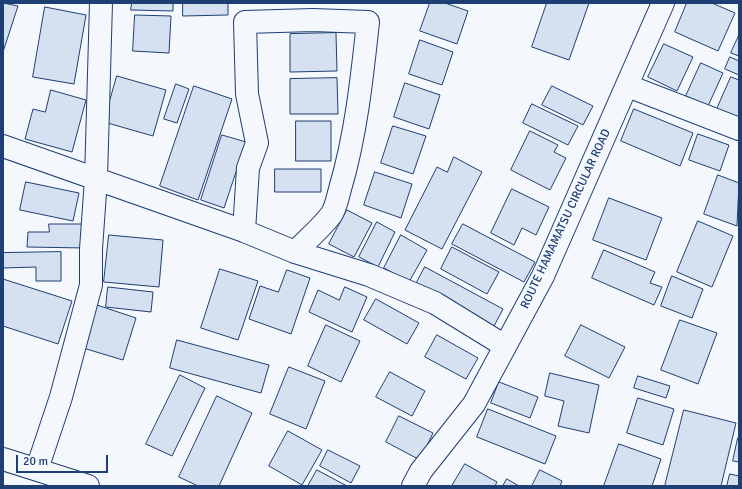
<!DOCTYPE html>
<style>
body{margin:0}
#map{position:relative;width:742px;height:489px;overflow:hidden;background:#f4f7fb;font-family:Signika,sans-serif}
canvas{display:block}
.frame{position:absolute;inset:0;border:4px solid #1d3f73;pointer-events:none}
.scale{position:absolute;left:16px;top:455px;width:92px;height:18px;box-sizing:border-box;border:2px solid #1d3f73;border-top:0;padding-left:5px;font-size:12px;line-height:14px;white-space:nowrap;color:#1d3f73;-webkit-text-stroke:3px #f4f7fb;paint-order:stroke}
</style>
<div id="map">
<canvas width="742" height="489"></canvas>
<div class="frame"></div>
<div class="scale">20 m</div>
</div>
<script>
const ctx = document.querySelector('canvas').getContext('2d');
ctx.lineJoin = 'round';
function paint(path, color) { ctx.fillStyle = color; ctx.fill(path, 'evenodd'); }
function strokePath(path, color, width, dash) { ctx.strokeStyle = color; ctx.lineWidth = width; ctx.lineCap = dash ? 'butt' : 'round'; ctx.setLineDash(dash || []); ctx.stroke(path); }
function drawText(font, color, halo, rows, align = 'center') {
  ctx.font = font + ' Signika,sans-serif'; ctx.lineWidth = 3; ctx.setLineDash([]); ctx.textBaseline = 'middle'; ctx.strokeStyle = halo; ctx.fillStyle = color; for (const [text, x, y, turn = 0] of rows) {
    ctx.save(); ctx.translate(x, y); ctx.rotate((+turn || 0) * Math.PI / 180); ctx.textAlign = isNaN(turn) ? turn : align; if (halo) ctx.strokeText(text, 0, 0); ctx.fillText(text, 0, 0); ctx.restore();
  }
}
const building = new Path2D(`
 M3 3 18 6 3 52Z
 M132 3H173V11L131 10Z
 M183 3H228V15L183 16Z
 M430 3H445L468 11 457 44 420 31Z
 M547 3H589L569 60 532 47Z
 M687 3H712L735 13 718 51 675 32Z
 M45 7 86 15 74 84 33 77Z
 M135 15 171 16 169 53 133 51Z
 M336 33 337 71 290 72V34Z
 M739 35V56L731 53Z
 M420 40 453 52 442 85 409 74Z
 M664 44 693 57 677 91 648 77Z
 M730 57 739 61V75L725 69Z
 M701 63 723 73 708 106 686 96Z
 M117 76 166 90 153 136 104 122Z
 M731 77 739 80V119L717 109Z
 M337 78 338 114H290V79Z
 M405 83 440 95 429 129 394 117Z
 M176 84 189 89 177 123 164 119Z
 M194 86 232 99 198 200 160 186Z
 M552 86 593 106 583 125 542 105Z
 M51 90 86 100 72 152 25 139 33 109 45 112Z
 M532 104 578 126 568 145 523 123Z
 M634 109 693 133 680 166 621 141Z
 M296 121H331V161H296Z
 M393 126 426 136 413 174 381 163Z
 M530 131 558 145 554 152 566 158 550 190 511 170Z
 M698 134 729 145 720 171 689 160Z
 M222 135 246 142 224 208 201 200Z
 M454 157 482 172 442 249 405 230 437 167 447 172Z
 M275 169H321V192H275Z
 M375 172 412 184 401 218 364 205Z
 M718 175 739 183 737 226 704 214Z
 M26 182 79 193 73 221 20 210Z
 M512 189 549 207 536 235 522 228 514 245 491 233Z
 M609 198 662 218 646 260 593 240Z
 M347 210 372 223 354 257 329 244Z
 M698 221 733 236 712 287 677 272Z
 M377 222 395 232 378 267 359 257Z
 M49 224H86V248L27 247 28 232H49Z
 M463 224 535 262 524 282 452 244Z
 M109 235 163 240 159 287 104 282Z
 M401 235 427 250 409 282 384 268Z
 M452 247 499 272 487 294 441 269Z
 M604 250 655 272 650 283 662 287 654 305 592 278Z
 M61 252V281H36V267L3 268V253Z
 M425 267 503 309 493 328 415 286Z
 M220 269 258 281 238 340 201 328Z
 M287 270 310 278 291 334 249 319 260 286 278 292Z
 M672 276 703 289 692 318 661 306Z
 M3 279 72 301 58 344 3 326Z
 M108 287 153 292 151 312 106 307Z
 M345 287 367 297 352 332 309 312 318 290 339 300Z
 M376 299 419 323 407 344 364 320Z
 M97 305 136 318 123 360 83 348Z
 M680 320 717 333 698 384 661 370Z
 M326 325 360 341 341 382 308 366Z
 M581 325 625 347 609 378 565 356Z
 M437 335 478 358 466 379 425 357Z
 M177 340 269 365 261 393 170 368Z
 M289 367 325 381 306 429 270 414Z
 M390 372 425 391 412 416 376 397Z
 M550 373 599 385 589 433 558 426 564 401 545 396Z
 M180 375 205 388 172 456 146 444Z
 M638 376 670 386 666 398 634 388Z
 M499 382 538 397 530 418 491 403Z
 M217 396 252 413 219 486H198L179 477Z
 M638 398 674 409 663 445 627 433Z
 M488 409 556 436 545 464 477 437Z
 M684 410 736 423 721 486H665Z
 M399 416 433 433 420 460 386 442Z
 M288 431 322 450 302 485 269 466Z
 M738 438H739V462L733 461Z
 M619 444 661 459 652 486H604Z
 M328 450 360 466 351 483 320 466Z
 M465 464 497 482 495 486H452Z
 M317 470 347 486H308Z
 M540 470 562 481 560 486H532Z
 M730 474 739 476V486H727Z
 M507 479 519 486H503Z`);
paint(building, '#d5e0f0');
strokePath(building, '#1d3f73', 1);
const minor = new Path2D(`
 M628 86 739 129
 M3 146 244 231 295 252 369 275 435 303 505 346
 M244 231 248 168 257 143 247 94 245 22 313 20 368 22C362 78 356 135 340 189 338 196 336 208 331 215 321 228 307 240 295 252
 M3 459 88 486
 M37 469 61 397 91 285V249L96 179 101 3`);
const major = new Path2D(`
 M413 486 421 471 474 404 543 276 663 3`);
strokePath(minor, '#1d3f73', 24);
strokePath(major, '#1d3f73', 24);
strokePath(minor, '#f4f7fb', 22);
strokePath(major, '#f4f7fb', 22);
drawText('12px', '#1d3f73', '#f4f7fb', [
 ["ROUTE HAMAMATSU CIRCULAR ROAD",566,219,-65]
]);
</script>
